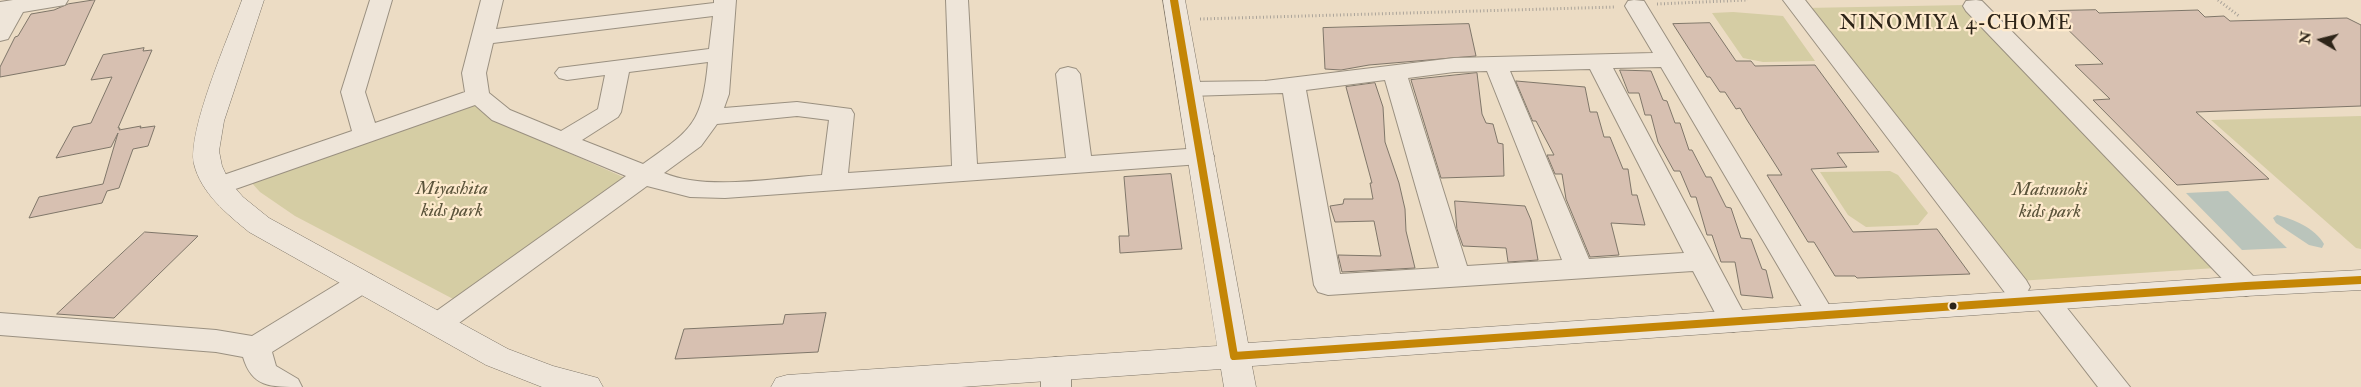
<!DOCTYPE html>
<style>
body{margin:0}
#map{position:relative;width:2361px;height:387px;overflow:hidden;background:#ecdcc4;font-family:"IM FELL Double Pica",serif}
canvas{display:block}
.north{position:absolute;left:2296px;top:15px;width:50px;height:50px;-webkit-text-stroke:4px #feeacd;paint-order:stroke;rotate:278deg;font-size:14px;font-weight:700;line-height:20px;text-align:center;color:#2d2418}
.north::after{content:'';display:block;margin:auto;width:18px;height:22px;background:#2d2418;clip-path:polygon(50% 0,100% 100%,50% 72%,0 100%)}
</style>
<div id="map">
<canvas width="2361" height="387"></canvas>
<div class="north">N</div>
</div>
<script>
const ctx = document.querySelector('canvas').getContext('2d');
ctx.lineJoin = 'round';
function paint(path, color) { ctx.fillStyle = color; ctx.fill(path, 'evenodd'); }
function strokePath(path, color, width, dash) { ctx.strokeStyle = color; ctx.lineWidth = width; ctx.lineCap = dash ? 'butt' : 'round'; ctx.setLineDash(dash || []); ctx.stroke(path); }
function drawText(font, color, halo, rows, align = 'center') {
  ctx.font = font + ' "IM FELL Double Pica",serif'; ctx.lineWidth = 4.5; ctx.setLineDash([]); ctx.textBaseline = 'middle'; ctx.strokeStyle = halo; ctx.fillStyle = color; for (const [text, x, y, turn = 0] of rows) {
    ctx.save(); ctx.translate(x, y); ctx.rotate((+turn || 0) * Math.PI / 180); ctx.textAlign = isNaN(turn) ? turn : align; if (halo) ctx.strokeText(text, 0, 0); ctx.fillText(text, 0, 0); ctx.restore();
  }
}
paint(new Path2D(`
 M1965 5 2216 268 2018 281 1805 8Z
 M1733 12 1783 16 1815 61 1763 62 1743 58 1712 13Z
 M467 104 478 106 501 123 623 177 624 183 457 301 295 216 260 192 250 181Z
 M2361 116V249L2356 248 2211 120Z
 M1890 171 1898 175 1928 213 1918 225 1866 227 1848 215 1820 172Z`), '#d5cda4');
paint(new Path2D(`
 M2228 191 2287 248 2242 250 2186 193Z
 M2277 215C2293 219 2315 228 2324 244L2322 248 2309 245 2276 223 2273 218Z`), '#bac4bb');
const building = new Path2D(`
 M95 0 65 65 0 77V67L15 37 18 36 31 14 54 10 68 4Z
 M2096 10 2099 13 2198 10 2205 17 2224 16 2230 21 2347 18 2361 25V106L2196 112 2269 179 2177 185 2093 100 2110 99 2075 65 2103 64 2049 11Z
 M1710 23 1736 61H1751L1755 66 1815 65 1879 152 1837 153 1847 167 1811 169 1853 232 1937 229 1970 274 1857 278 1855 276H1835L1814 242H1808L1767 175H1782L1747 120 1740 108 1736 109 1725 92H1720L1710 77H1707L1673 24Z
 M1469 24 1476 56 1369 65 1341 70 1325 69 1323 28Z
 M144 48 143 51 152 50 118 128H120L119 130 141 126 140 128 155 126 148 146 133 149 119 188 107 191 102 203 29 218 39 197 103 184 118 133 111 147 56 158 73 127 91 123 112 77 91 80 103 55Z
 M1620 70 1651 71 1663 100 1667 101 1675 123H1680L1689 150H1692L1706 177H1711L1726 207 1731 208 1741 238 1751 239 1762 269 1766 270 1773 298 1741 295 1735 262H1721L1712 235H1707L1696 197H1691L1680 171H1674L1658 142 1651 115H1645L1639 93H1629Z
 M1477 73 1482 114 1486 123 1493 124 1498 143 1503 144 1504 176 1441 178 1411 80Z
 M1516 81 1585 87 1590 112H1597L1604 137H1610L1623 169H1628L1632 195H1637L1645 225 1611 223 1619 255 1590 257 1566 199 1562 174H1555L1547 155H1554L1536 121H1533Z
 M1375 83 1383 107 1385 142 1399 183 1405 209 1406 231 1415 268 1342 272 1338 255 1381 256 1374 221 1335 222 1330 206 1343 204 1344 199H1373L1370 183H1372L1346 87Z
 M1171 174 1182 249 1120 253 1119 236H1129L1124 177Z
 M1455 201 1525 206 1531 220 1538 260 1508 262 1506 248 1463 246 1457 229Z
 M145 232 198 236 114 318 57 314Z
 M826 313 818 352 675 359 684 329 783 324 785 315Z`);
paint(building, '#d7c0b1');
strokePath(building, '#7f7669', 1);
const street = new Path2D(`
 M13 0H68L65 5 23 12 8 39 0 41V2Z
 M370 0H392L365 92 375 123 465 92 462 73 481 0H503L496 29 714 3V0H736L729 94 724 108 797 102 851 109 854 114 848 173 952 166 946 0H968L977 164 1066 158 1056 74 1060 69 1068 67 1076 69 1080 74 1091 156 1201 148 1210 150 1214 156 1210 162 1201 164 725 198 690 197 647 186 448 331 438 335 428 331 423 324 428 317 626 176 492 120 475 105 227 192 218 194 209 192 205 186 209 180 352 131 341 92ZM713 16 709 49 559 68 555 73 559 78 567 80 605 75 598 109 561 131 510 110 489 93 486 73 493 43ZM708 62C702 125 691 130 643 164L582 140 618 117 621 112 629 72ZM797 116 829 120 822 175C776 178 706 191 664 173L701 146 717 124Z
 M1634 0 1644 1 1647 6 1831 308 1836 315 1831 322 1821 325 1811 322 1661 67 1613 68 1748 321 1743 328 1733 332 1723 328 1693 271 1328 295 1318 292 1314 285 1283 93 1190 96 1182 94 1178 89 1182 84 1190 82 1265 81 1454 58 1653 53 1625 6 1628 1ZM1590 69 1684 253 1589 259 1510 71ZM1487 71 1562 260 1467 266 1408 78 1454 72ZM1385 80 1439 268 1340 274 1306 90Z
 M1783 0H1805L2026 280 2030 287 2026 294 2016 297 2006 294Z
 M1976 0 1982 1 2256 279 2260 286 2256 293 2246 296 2236 293 1966 11 1963 6 1966 1Z
 M362 272 372 275 376 282 372 289 272 352 276 366 298 379 302 387C269 387 252 387 243 357L216 352 0 335V313L216 330 252 336 352 275Z
 M2045 290 2055 293 2130 387H2098L2031 300 2035 293Z
 M1056 357 1067 360 1071 368V387H1041V368L1045 360Z`);
const secondary = new Path2D(`
 M242 0H264L224 121 219 151 222 166 229 181 243 197 269 218 508 349 553 366 598 378 603 387H542L486 365 249 232C227 214 201 193 194 164 187 131 229 36 242 0Z
 M1163 0H1185L1248 343 2246 276 2361 270V290L2246 296 1252 366 1256 387H1224L1221 369 961 387H771L776 378 787 375 1217 346Z`);
strokePath(street, '#9a9080', 2);
strokePath(secondary, '#7f7669', 1);
strokePath(new Path2D(`
 M2218 0 2239 16
 M1657 4 1748 0
 M1200 19 1616 7`), '#aaa399', 3, [1, 2.5]);
paint(street, '#eee5d9');
paint(secondary, '#eee5d9');
strokePath(new Path2D(`
 M1174 0 1234 356
 M1234 356 2246 286 2361 280`), '#c48606', 8);
for (const [x, y, r, color] of [
 [1953,306,4.5,"#2d2418"]
]) { const dot = new Path2D(); dot.arc(x, y, r, 0, 2 * Math.PI); ctx.fillStyle = color; ctx.fill(dot); strokePath(dot, '#feeacd', 2); }
drawText('italic 19px', '#5a533a', '#feeacd', [
 ["Miyashita",452,190],
 ["kids park",452,212],
 ["Matsunoki",2050,191],
 ["kids park",2050,213]
]);
ctx.letterSpacing = '1px';
drawText('20px', '#2d2418', '#feeacd', [
 ["NINOMIYA 4-CHOME",1956,25]
]);
ctx.letterSpacing = '0px';
</script>
